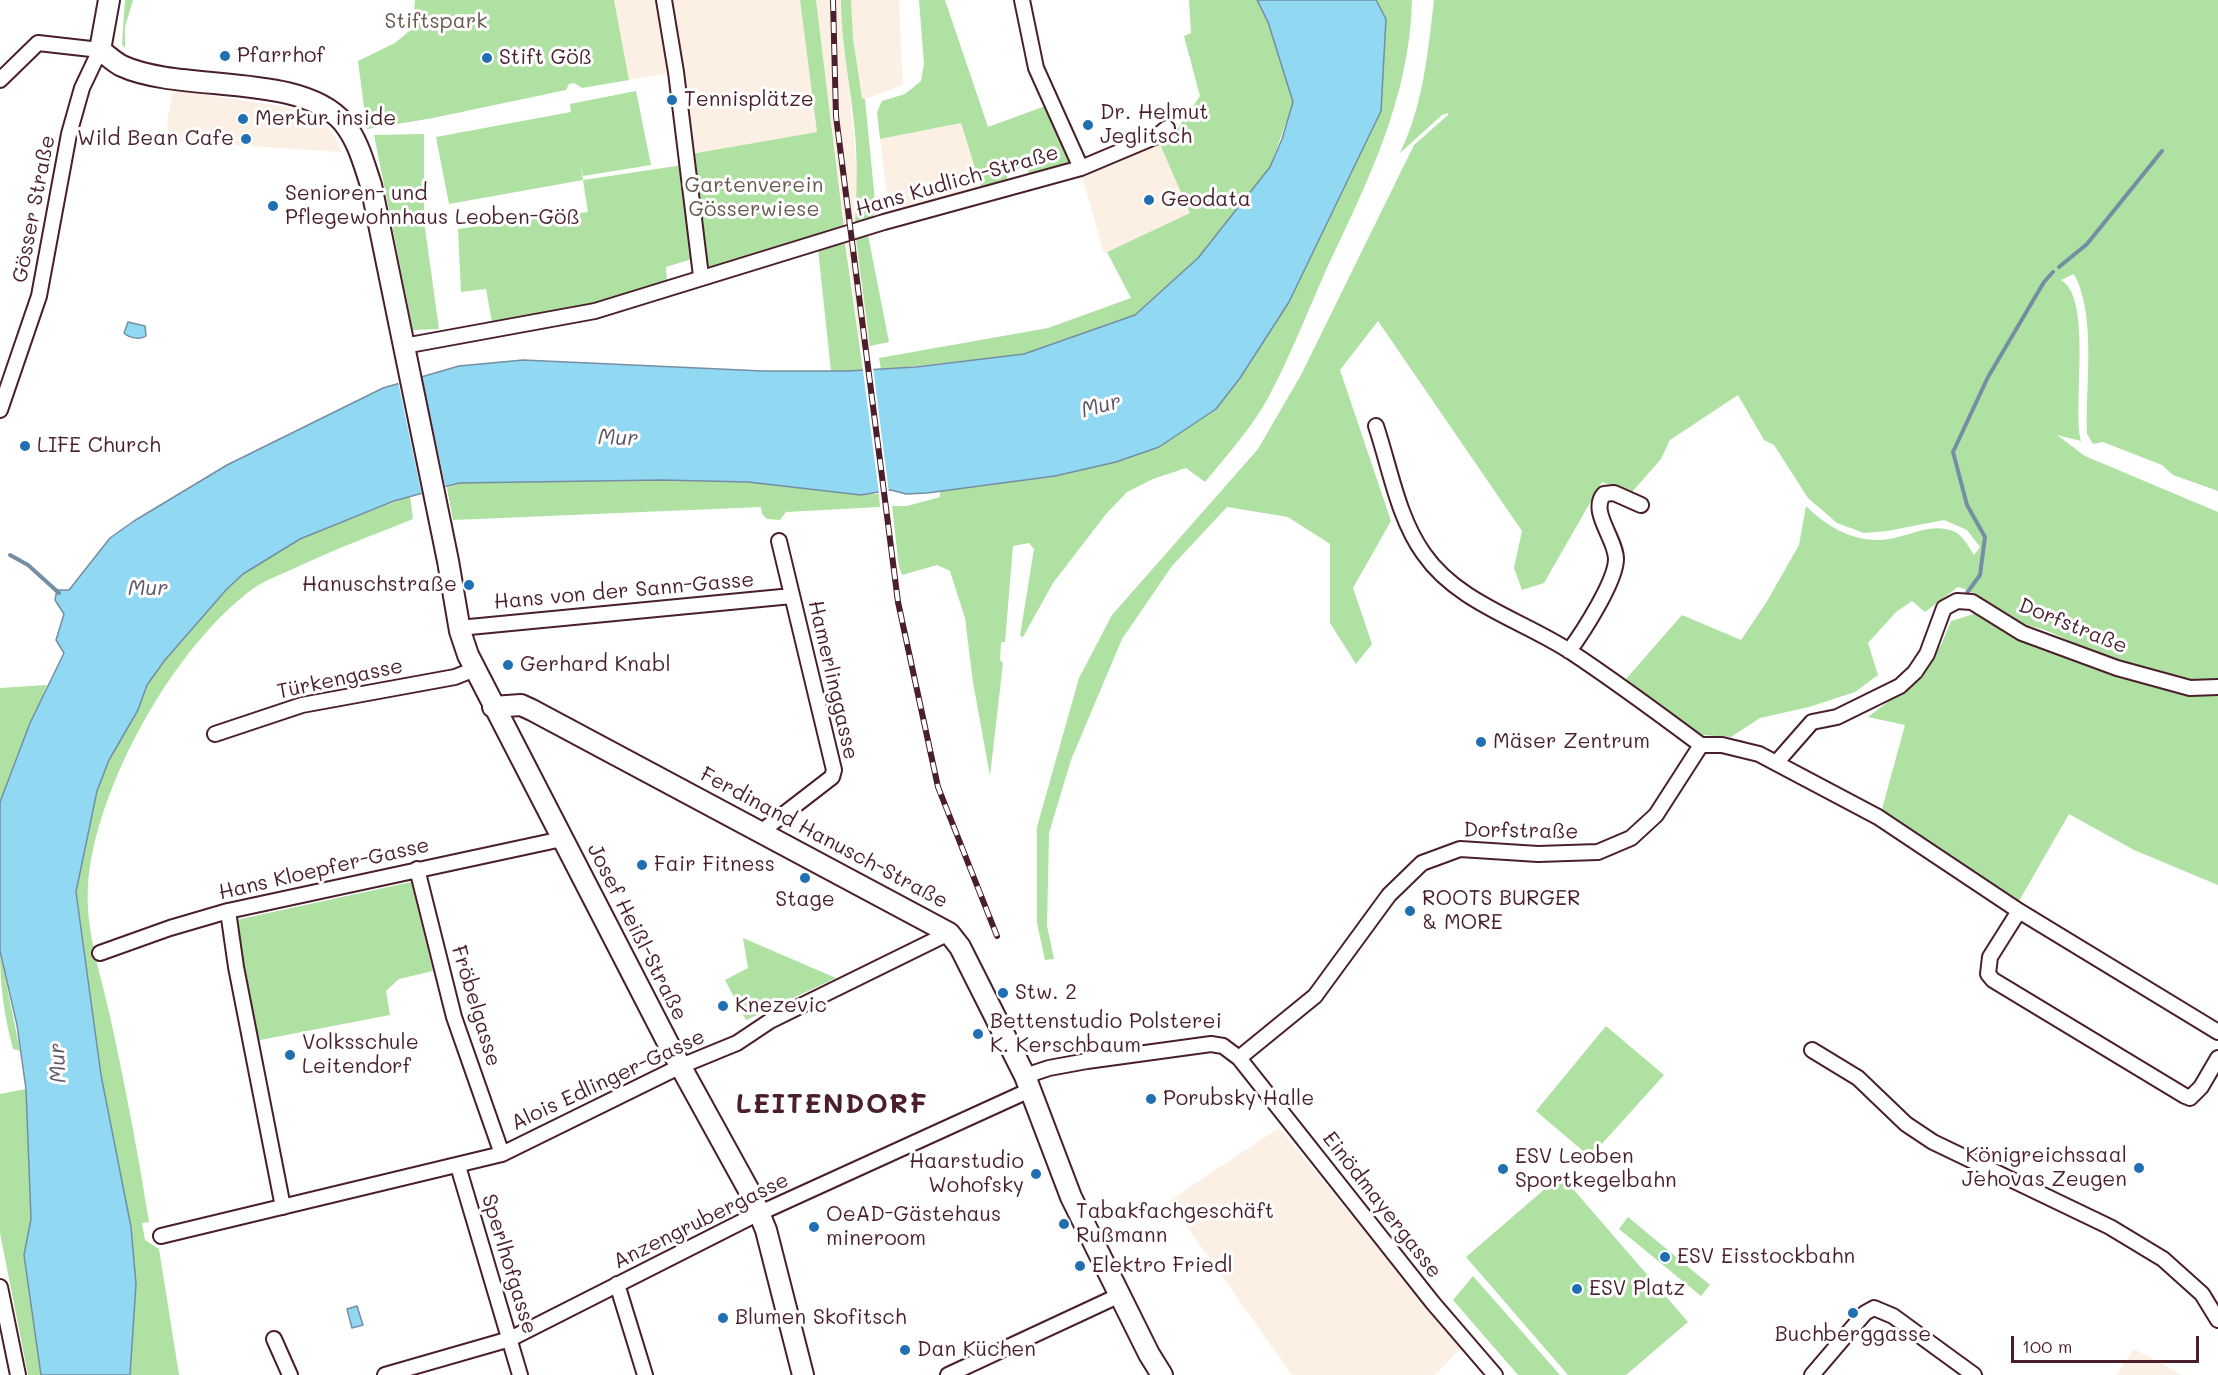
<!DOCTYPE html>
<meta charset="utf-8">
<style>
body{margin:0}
#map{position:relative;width:2218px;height:1375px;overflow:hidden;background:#fff;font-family:Mali,sans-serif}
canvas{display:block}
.scale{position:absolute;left:2011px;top:1336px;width:188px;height:27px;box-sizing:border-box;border:3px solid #4a1f2b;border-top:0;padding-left:8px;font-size:18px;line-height:21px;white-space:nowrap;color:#4a1f2b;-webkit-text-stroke:4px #fff;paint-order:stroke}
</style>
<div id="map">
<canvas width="2218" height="1375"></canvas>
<div class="scale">100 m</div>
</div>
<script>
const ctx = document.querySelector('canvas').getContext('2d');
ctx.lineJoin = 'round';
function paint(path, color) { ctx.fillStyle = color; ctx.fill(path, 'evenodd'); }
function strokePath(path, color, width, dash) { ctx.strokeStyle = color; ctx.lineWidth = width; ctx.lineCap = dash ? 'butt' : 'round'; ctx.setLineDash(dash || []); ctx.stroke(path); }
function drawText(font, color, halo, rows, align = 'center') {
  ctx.font = font + ' Mali,sans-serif'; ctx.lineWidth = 6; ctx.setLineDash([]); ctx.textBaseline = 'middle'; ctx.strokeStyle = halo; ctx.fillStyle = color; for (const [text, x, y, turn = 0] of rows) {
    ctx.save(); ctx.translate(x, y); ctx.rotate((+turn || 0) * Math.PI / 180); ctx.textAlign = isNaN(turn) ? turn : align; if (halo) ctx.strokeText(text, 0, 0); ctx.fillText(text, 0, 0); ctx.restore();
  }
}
paint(new Path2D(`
 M614 0H800L817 132 691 154 680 71 629 80Z
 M816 0H841L858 182 854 226 870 346 860 347Z
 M851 0H899L903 85 865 99 862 98 853 38Z
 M173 90 299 109 327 125 338 142 341 152 170 141 167 123Z
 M961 123 982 190 893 213 888 205 880 139Z
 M1159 142 1190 213 1104 253 1081 173Z
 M1279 1128 1461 1348 1435 1375H1292L1178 1214 1169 1201Z
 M2134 1349 2182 1375H2116Z`), '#fbf0e3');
paint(new Path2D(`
 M125 0H133L125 27V48L122 44Z
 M415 0H614L629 80 582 88 574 83 569 84 566 90 433 118 367 129 358 61 395 43 413 28Z
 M800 0H816L844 228 711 268 706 266 691 154 817 132Z
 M841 0H851L853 38 862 98 865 99 876 212 868 222 855 225C857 191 858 157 854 124 850 82 841 42 841 0Z
 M919 0H945L988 127 1048 105 1071 159 1069 163 1030 177 1026 166 1006 173 1009 184 982 190 961 123 880 139 877 112 882 101 905 94 921 81 924 64Z
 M1189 0H1257L1268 22 1293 103 1270 167 1198 258 1135 315 1024 354 881 370 879 358 1048 328 1131 298 1107 252 1190 213 1159 142 1173 135 1200 96 1184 36 1191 33Z
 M1376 0H1412C1410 98 1367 183 1326 270 1307 313 1290 357 1268 398 1251 429 1227 455 1205 482L1186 468 1153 479 1127 492 1106 514 1053 583 1023 637 1020 636 1034 549 1029 543 1013 546 1005 642H1001L1000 660 1003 663 990 776 973 682 965 618 950 571 937 565 902 575 899 567 892 506H907L940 497V491L993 485 1216 409 1240 378 1289 302 1386 19Z
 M1434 0H2218V491L2173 475 2162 465 2103 442 2093 444 2087 434C2085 388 2097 316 2074 274L2061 280C2093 298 2072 407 2081 441L2057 435 2085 456 2218 512V683C2159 686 2104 656 2052 633 2039 627 2024 626 2012 620 1992 609 1981 593 1958 587L1925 612 1912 601 1896 612 1868 643 1878 675 1855 692 1809 707 1760 718 1731 737 1702 735 1680 724 1626 679 1682 615 1741 640 1766 603 1799 545 1806 506C1829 529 1860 546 1894 538 1913 534 1933 523 1953 531 1963 535 1968 546 1974 555L1980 547 1967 530 1944 520 1887 531 1864 533 1837 523 1808 498 1774 445 1764 440 1738 395 1670 440 1661 459 1632 492 1602 482 1544 583 1522 590 1514 568 1522 531 1378 321 1340 370 1391 521 1353 588 1372 644 1356 664 1330 623V544L1288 517 1227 507 1172 566 1122 639 1071 760 1049 833 1047 926 1054 959 1045 960 1037 923V827L1079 678 1112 615 1258 449 1301 375 1414 145 1448 115V113L1442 115 1400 153C1423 106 1428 52 1434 0Z
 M636 91 651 165 583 176 580 162 583 180 683 165 695 258 666 267 667 281 605 302V305L492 322 486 289 461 292 458 229 588 212 583 180 449 204 436 137 571 112 570 104Z
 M424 134V221L439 329 413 330 374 135Z
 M868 235 889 342 870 346 856 239Z
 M845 243 863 371H831L818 249Z
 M574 480C631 480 688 479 745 482 789 484 836 496 879 494L880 507 786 512 780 520 767 519 762 514 761 507 453 520 447 488 459 483Z
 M410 496 413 519C373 535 333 550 295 568 282 574 266 580 254 588 175 645 94 788 88 887 85 929 101 975 110 1016 125 1084 138 1153 149 1222L142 1223 145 1240 159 1249 179 1375H130L136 1284 131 1227 101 1075 76 892 97 791 109 760 138 710 147 685 165 660 226 590 243 574 300 539Z
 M1977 607 2026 637 2218 691V885L2134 850 2069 814 2019 901 1944 856 1882 809 1905 725 1868 717 1918 679 1941 645 1951 621 1974 614Z
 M47 685 0 802V688Z
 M411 882 433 971 399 979 386 991 390 1015 255 1041 236 920Z
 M743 938 836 978 746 1020 725 980 748 968Z
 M0 951 20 1051 13 1049C4 1015 0 985 0 951Z
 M1606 1026 1664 1075 1590 1157 1536 1111Z
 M26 1089 31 1219 24 1255 41 1375H28L0 1233V1094Z
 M1561 1175 1688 1322 1626 1375H1568L1466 1257Z
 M1628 1217 1710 1285 1701 1296 1619 1229Z
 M1473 1276 1560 1375H1518L1453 1300Z`), '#aee1a2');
const water = new Path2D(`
 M1257 0H1376L1386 19 1381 111 1289 302 1240 378 1216 409 1159 447 1116 462 1055 476 927 493 906 494 891 490 861 495 748 482 662 480 459 483 394 501 300 539 243 574 226 590 165 660 147 685 138 710 109 760 97 791 76 892 101 1075 131 1227 136 1284 130 1375H41L24 1255 31 1219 26 1089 17 1025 0 951V802L30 723 64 653 56 640 64 614 55 600 57 590H69L110 538 134 521 227 465 383 388 459 366 523 360 763 371H848L916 367 1024 354 1135 315 1198 258 1270 167 1282 139 1293 102 1268 22Z
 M128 322 145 326 146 336C140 340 129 338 124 333Z
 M357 1306 363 1325 352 1328 347 1309Z`);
paint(water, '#91d8f3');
strokePath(water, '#758ea3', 1.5);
paint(new Path2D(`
 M873 367 889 493 879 494 863 371V368Z
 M421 374 446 489 422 496 398 381Z`), '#fff');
strokePath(new Path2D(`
 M2059 267 2087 244 2162 151
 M10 555 28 565 59 593
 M1964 597 1980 575 1985 537 1967 505 1953 452 1988 377 2044 282 2053 272
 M1706 738 1716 739
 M1727 740 1744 743`), '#758ea3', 4);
const street = new Path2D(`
 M664 0 676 72 701 276
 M1022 0 1036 68 1081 168
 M0 80 38 43 100 50 82 88 69 134 39 296 0 410
 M404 346 595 311 884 222 1081 168 1157 136 1167 128
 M1376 426C1390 468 1398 518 1424 554 1458 603 1522 620 1571 652 1615 681 1658 713 1701 745
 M459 628 792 596
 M1569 651C1583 632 1616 581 1616 559 1616 539 1589 511 1604 494L1614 493 1641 505
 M215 734 302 705 455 677 475 669
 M1776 763 1812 722 1837 717 1900 686 1915 672 1927 654 1944 608 1957 601 1972 602 2022 633 2117 668 2190 688 2218 687
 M762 831 832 777 834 770 779 541
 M417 869 454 1017 502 1154
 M228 911 236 967 283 1207
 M2019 911 1990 957 1988 974 1993 980 2185 1096 2190 1098 2201 1087 2218 1058
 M100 953 170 928 228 911 562 839
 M1812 1050 1858 1078 1906 1124 1933 1142 2110 1227 2163 1259 2202 1294 2218 1320
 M1239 1058 1433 1303 1495 1375
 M1025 1076 1049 1068 1087 1061 1211 1044 1223 1046 1239 1058 1315 996 1389 895 1422 863 1460 849 1538 854 1598 852 1631 838 1656 815 1701 745H1722L1759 754 1878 817 2019 911 2218 1032
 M458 1166 520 1375
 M161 1236 502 1154 681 1066 737 1043 770 1021 949 933
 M617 1284 645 1375
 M0 1287 18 1375
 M274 1339 290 1375
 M385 1375 510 1339 749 1218 1030 1090
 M948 1375 1120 1295
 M1812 1375 1865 1313 1874 1308 1893 1316 1974 1375`);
const secondary = new Path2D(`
 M109 0 100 50C107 55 114 62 122 66 181 93 299 72 343 122 358 140 364 164 371 185L448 561 460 631 468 655 671 1049 752 1196 766 1230 803 1375
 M493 707 521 705 532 710 949 933 960 947 1025 1076 1071 1197 1149 1354 1162 1375`);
strokePath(street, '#4a1f2b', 18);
strokePath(secondary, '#4a1f2b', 24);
strokePath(street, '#fff', 14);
strokePath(secondary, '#fff', 20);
const rail = new Path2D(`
 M833 0 836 116 898 602 938 787 997 936`);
strokePath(rail, '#4a1f2b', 6);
strokePath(rail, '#fff', 4, [11]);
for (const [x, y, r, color] of [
 [225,56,6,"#1f6fb2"],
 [487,58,6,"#1f6fb2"],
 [672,100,6,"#1f6fb2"],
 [243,119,6,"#1f6fb2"],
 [1088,125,6,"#1f6fb2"],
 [246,139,6,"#1f6fb2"],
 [1149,200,6,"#1f6fb2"],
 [273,206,6,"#1f6fb2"],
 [25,446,6,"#1f6fb2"],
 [469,585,6,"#1f6fb2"],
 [508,665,6,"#1f6fb2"],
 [1481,742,6,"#1f6fb2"],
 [642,865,6,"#1f6fb2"],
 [805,878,6,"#1f6fb2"],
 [1410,911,6,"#1f6fb2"],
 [1003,993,6,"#1f6fb2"],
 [723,1006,6,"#1f6fb2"],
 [978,1034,6,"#1f6fb2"],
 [290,1055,6,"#1f6fb2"],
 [1151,1099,6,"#1f6fb2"],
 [2139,1168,6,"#1f6fb2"],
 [1503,1169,6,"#1f6fb2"],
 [1036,1174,6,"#1f6fb2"],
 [1064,1224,6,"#1f6fb2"],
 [814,1227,6,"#1f6fb2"],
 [1665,1257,6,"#1f6fb2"],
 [1080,1266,6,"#1f6fb2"],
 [1577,1289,6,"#1f6fb2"],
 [1853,1313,6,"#1f6fb2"],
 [723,1318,6,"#1f6fb2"],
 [905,1350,6,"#1f6fb2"]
]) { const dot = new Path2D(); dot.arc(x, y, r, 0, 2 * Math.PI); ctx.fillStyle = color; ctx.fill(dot); strokePath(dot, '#fff', 2); }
drawText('21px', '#68594f', '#fff', [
 ["Stiftspark",436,22],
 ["Gartenverein",754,186],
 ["Gösserwiese",754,210]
]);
drawText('21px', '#4a1f2b', '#fff', [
 ["Pfarrhof",237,56],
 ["Stift Göß",499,58],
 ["Tennisplätze",684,100],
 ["Dr. Helmut",1100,113],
 ["Jeglitsch",1100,137],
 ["Merkur inside",255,119],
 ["Wild Bean Cafe",234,139,"right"],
 ["Senioren- und",285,194],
 ["Pflegewohnhaus Leoben-Göß",285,218],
 ["Geodata",1161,200],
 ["LIFE Church",37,446],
 ["Hanuschstraße",457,585,"right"],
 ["Gerhard Knabl",520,665],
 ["Mäser Zentrum",1493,742],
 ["Fair Fitness",654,865],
 ["ROOTS BURGER",1422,899],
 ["& MORE",1422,923],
 ["Stage",805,900,"center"],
 ["Stw. 2",1015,993],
 ["Knezevic",735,1006],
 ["Bettenstudio Polsterei",990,1022],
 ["K. Kerschbaum",990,1046],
 ["Volksschule",302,1043],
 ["Leitendorf",302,1067],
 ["Porubsky Halle",1163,1099],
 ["Königreichssaal",2127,1156,"right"],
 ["Jehovas Zeugen",2127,1180,"right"],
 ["ESV Leoben",1515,1157],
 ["Sportkegelbahn",1515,1181],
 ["Haarstudio",1024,1162,"right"],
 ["Wohofsky",1024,1186,"right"],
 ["Tabakfachgeschäft",1076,1212],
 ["Rußmann",1076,1236],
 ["OeAD-Gästehaus",826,1215],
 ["mineroom",826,1239],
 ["ESV Eisstockbahn",1677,1257],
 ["Elektro Friedl",1092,1266],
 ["ESV Platz",1589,1289],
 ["Blumen Skofitsch",735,1318],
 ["Buchberggasse",1853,1335,"center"],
 ["Dan Küchen",917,1350]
], 'left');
drawText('21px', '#4a1f2b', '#fff', [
 ["Hans Kudlich-Straße",957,181,-16],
 ["Gösser Straße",34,209,-79],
 ["Hans von der Sann-Gasse",624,591,-5],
 ["Dorfstraße",2073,626,22],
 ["Türkengasse",340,679,-12],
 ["Hamerlinggasse",833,680,77],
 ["Dorfstraße",1521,831,1],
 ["Ferdinand Hanusch-Straße",824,838,28],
 ["Hans Kloepfer-Gasse",324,869,-13],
 ["Josef Heißl-Straße",637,932,63],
 ["Fröbelgasse",476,1006,73],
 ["Alois Edlinger-Gasse",608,1080,-25],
 ["Einödmayergasse",1382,1205,52],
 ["Anzengrubergasse",701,1221,-26],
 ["Sperlhofgasse",509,1264,73]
]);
drawText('italic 22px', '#5f5667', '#fff', [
 ["Mur",1101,406,-15],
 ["Mur",618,438,2],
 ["Mur",148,588],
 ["Mur",58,1063,-93]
]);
ctx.letterSpacing = '1.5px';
drawText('bold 27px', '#4a1f2b', '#fff', [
 ["LEITENDORF",832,1105]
]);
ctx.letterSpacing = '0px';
</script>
